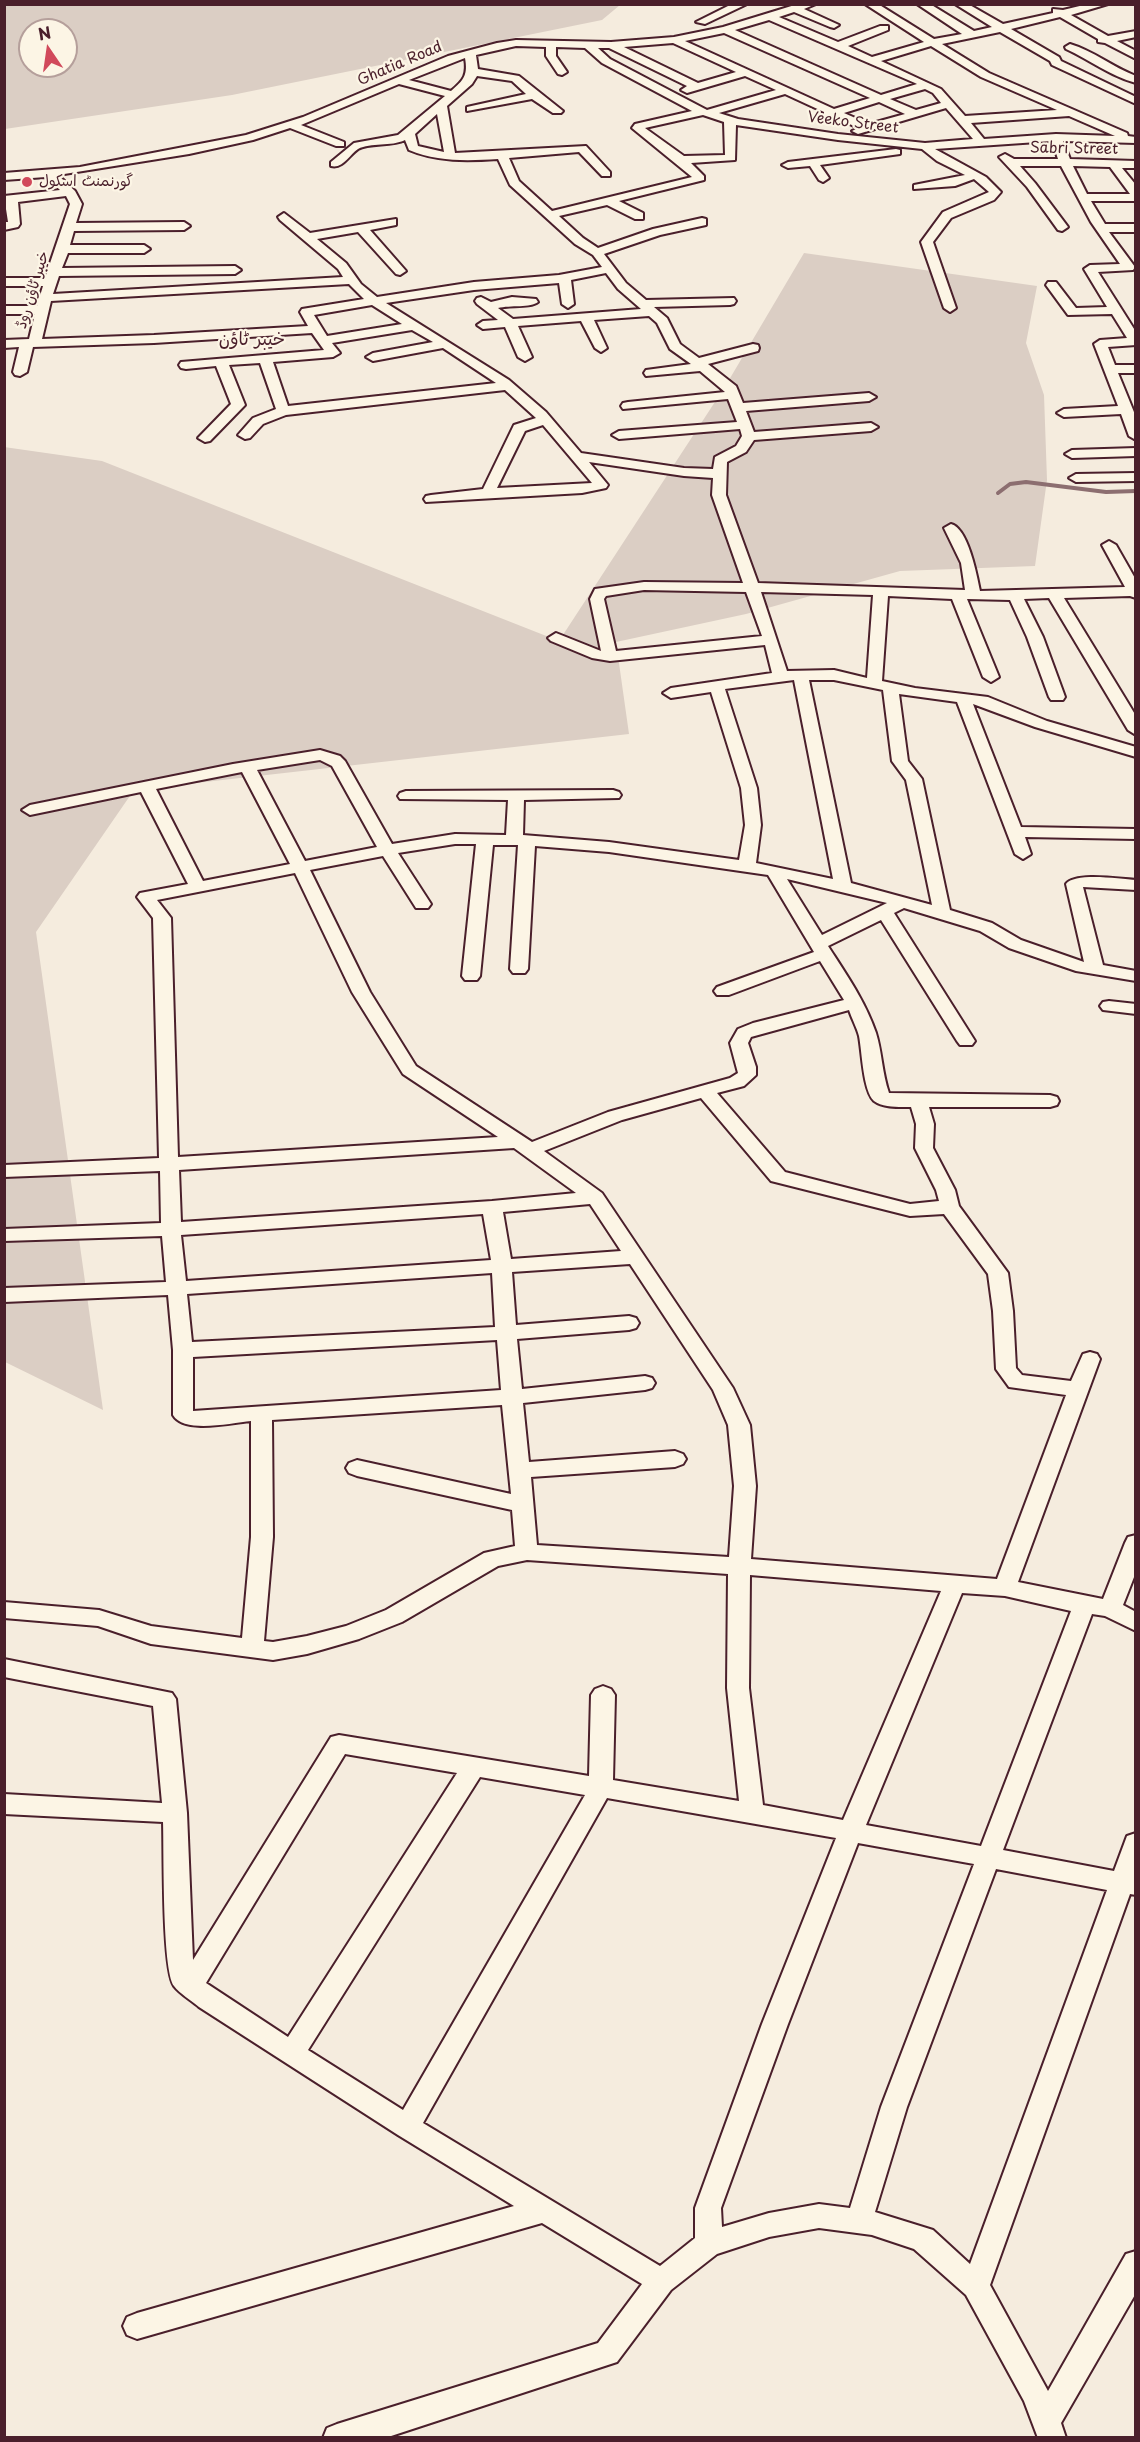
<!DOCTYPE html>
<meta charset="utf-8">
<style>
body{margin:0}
#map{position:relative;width:1140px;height:2442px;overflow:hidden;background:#f5ecde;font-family:"Playpen Sans",sans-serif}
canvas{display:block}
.frame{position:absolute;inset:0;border:6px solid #4a1f2b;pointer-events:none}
.north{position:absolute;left:18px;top:18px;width:60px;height:60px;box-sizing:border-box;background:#fcf5e5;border:2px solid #b59f9b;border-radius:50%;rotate:347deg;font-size:16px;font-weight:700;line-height:24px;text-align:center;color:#4a1f2b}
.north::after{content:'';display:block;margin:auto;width:21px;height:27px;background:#d1495b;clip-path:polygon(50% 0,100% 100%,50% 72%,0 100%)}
</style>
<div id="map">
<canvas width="1140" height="2442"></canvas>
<div class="frame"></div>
<div class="north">N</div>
</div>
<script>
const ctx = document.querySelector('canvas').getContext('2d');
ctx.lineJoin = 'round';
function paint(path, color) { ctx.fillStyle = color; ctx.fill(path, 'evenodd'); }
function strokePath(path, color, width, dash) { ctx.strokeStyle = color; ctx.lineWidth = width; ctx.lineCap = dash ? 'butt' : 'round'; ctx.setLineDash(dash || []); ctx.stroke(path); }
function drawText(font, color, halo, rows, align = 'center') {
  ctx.font = font + ' "Playpen Sans","Playpen Sans Arabic",sans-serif'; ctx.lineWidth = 4.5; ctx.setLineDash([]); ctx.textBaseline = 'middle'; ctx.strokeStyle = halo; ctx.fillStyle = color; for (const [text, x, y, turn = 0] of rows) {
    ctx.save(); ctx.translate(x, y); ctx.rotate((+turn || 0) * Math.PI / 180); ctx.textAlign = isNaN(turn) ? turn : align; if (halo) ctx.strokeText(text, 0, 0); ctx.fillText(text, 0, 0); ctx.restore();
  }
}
paint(new Path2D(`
 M4 5 5 4 620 5 602 20 232 95 5 129ZM30 30H66V66H30Z
 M804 253 1037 286 1026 343 1044 395 1047 480 1035 566 900 571 746 614 616 642 629 734 134 790 36 932 103 1410 5 1362 4 447 102 461 559 641 726 385Z`), '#dbcec4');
strokePath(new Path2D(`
 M998 493 1010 484 1026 482 1106 492 1136 491`), '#8c6e70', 4);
const minor = new Path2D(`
 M732 4H747L705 24 696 22Z
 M798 4H816L804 9 839 25 834 28 830 27 794 12 779 17 838 42 880 26H888V30L848 46 872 57 924 42 865 4H878L934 39 962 34 917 4H930L974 31 992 27 955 4H968L1003 24 1053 13V9L1063 10 1088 4H1108L1071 15 1108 36 1136 31V37L1117 41 1136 51V59L1105 43 1098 42V39L1060 17 1011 29 1059 57 1061 61 1136 97V104L1052 65 1050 61 1000 32 942 44 989 73 1127 133 1128 136 1136 137V143L1063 141 1070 159 1136 161V168H1122L1136 185V201H1091L1105 224H1136V232H1109L1135 267 1133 270 1098 272 1136 332V345L1108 347 1115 365H1136V373H1118L1136 417V440L1129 436 1121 414 1064 417 1057 413 1064 409 1118 406 1094 344 1100 340 1127 338 1112 314 1068 315 1046 285 1048 282H1056L1076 308 1107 307 1084 269 1090 265 1120 264 1091 222 1061 166H1020L1035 183 1068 227 1062 231 1058 230 1027 187 999 157 1005 154 1014 159H1058L1052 141 935 149 986 177 1001 192 994 200 951 218 933 242 956 308 950 312 944 308 921 242 943 212 989 192 974 179 955 186 914 189V185L965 175 937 161 922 149 838 140 736 125 735 160 691 163 704 176V180L619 201 643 213V219H635L607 205 559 216 583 238 598 248 653 229 702 218 706 219V225L660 235 604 254 626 283 646 300 734 298 736 301 734 304 730 305 654 307 667 318 680 344 699 358 753 344 758 345 759 348 758 351 708 364 736 386 743 403 869 393 876 397 869 401 746 411 754 432 871 423 878 427 871 431 754 440 746 452 727 462 726 495 758 583 965 590 961 563 944 528 951 524C968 528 977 576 980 591L1125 587 1102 545 1109 541 1116 545 1136 580V598L1130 596 1064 598 1136 716V735L1128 730 1049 598 1024 599 1043 637 1065 697 1063 700H1051L1049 697 1027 637 1010 600 967 599 999 677 991 682 983 677 952 599 888 596 882 681 915 688 988 697 1047 721 1136 747V757L1035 727 973 704 1021 827 1136 829V839L1025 837 1031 854 1023 859 1015 854 957 702 899 694 908 761 922 779 950 910 992 923 1021 940 1084 962 1066 884C1075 872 1120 879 1136 880V890L1083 887 1103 965 1136 971V981L1076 971 1009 948 980 931 904 908 894 913 975 1041 972 1045H960L957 1041 881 920 828 946C846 974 865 1001 876 1033 882 1052 882 1073 889 1093L1050 1095 1057 1097 1059 1101 1057 1105 1050 1107H929L934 1124 933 1148 955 1190 959 1206 1008 1273 1013 1311 1016 1368 1022 1375 1071 1381 1083 1354 1090 1352 1097 1354 1100 1359 1018 1582 1103 1599 1125 1543 1128 1537 1136 1535V1572L1123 1605 1136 1612V1631L1105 1616 1092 1614 1003 1850 1114 1871 1127 1836 1136 1833V1895L1130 1894 990 2285 1048 2391 1126 2254 1136 2251V2293L1061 2423 1066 2438H1038L1024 2401 966 2295 914 2249 872 2235 819 2228 769 2237 717 2254 671 2290 617 2362 385 2438H323L327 2428 337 2424 598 2343 642 2284 542 2223 137 2339 127 2335 123 2326 127 2317 137 2313 514 2206 398 2135 199 2007C191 2000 180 1994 174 1986 162 1970 164 1849 163 1822L4 1814V1794L162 1803 153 1706 4 1677V1659L172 1693 176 1699 187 1813 193 1960 331 1737 339 1735 589 1776 591 1695 595 1689 603 1686 611 1689 615 1695 613 1780 739 1801 727 1688 728 1574 527 1560 498 1566 402 1622 359 1639 307 1654 273 1660 151 1644 98 1626 4 1618V1602L99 1610 151 1626 242 1638 251 1537V1421C231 1423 184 1434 173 1415V1350L168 1295 4 1302V1288L166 1282 162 1236 4 1241V1229L161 1223 160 1171 4 1177V1165L159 1158 153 918 137 897 140 893 188 884 141 792 30 815 22 810 30 805 233 764 320 750 340 756 345 761 392 844 455 834 506 835 508 800 400 799 398 796 400 793 406 791 613 790 619 792 621 795 619 798 524 800 523 835 609 842 739 860 745 825 741 788 711 692 671 698 663 693 671 688 772 673 765 645 610 661 592 658 551 641 548 638 556 633 601 651 590 599 595 589 644 582 743 583 712 495 713 478 684 476 589 462 608 485 606 488 582 493 426 502 424 499 426 496 431 495 483 489 514 425 536 418 505 390 286 415 263 424 250 438 245 439 238 435 253 418 276 409 260 363 229 365 245 405 210 441 205 442 198 438 231 404 216 366 186 369 181 368 179 365 181 362 324 350 312 333 154 343 33 347 27 372 20 376 15 375 13 372 19 347 4 348V340L29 339 35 314H4V306H37L43 286H4V278H45L70 204 66 196 18 202 20 224 18 227 4 230V222H8L4 196 60 190 46 177 4 180V173L80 167 246 135 303 117 448 56 497 43 516 40 611 42 674 37 723 27ZM769 20 915 83 917 84 881 95 735 30ZM724 33 870 98 834 109 685 41ZM673 43 736 72 698 83 624 47ZM516 46 546 47V56L558 74 562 75 567 72 556 56V47L585 48 602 63 692 111 635 124 632 128 692 177 552 211 519 181 509 158 579 152 602 176H610V172L586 146 455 153 447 106 472 84 477 76 512 81 526 94 467 107V111L532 99 553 113H561L563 111 519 76 478 69 476 55ZM931 46 981 77 1057 110 965 116 941 89 881 61ZM598 48H609L687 86 681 90 687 93 745 76 776 90 707 110 610 59ZM465 58C468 75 464 80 451 91L409 80ZM399 84 445 96 398 135 354 143 331 162V166C343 169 349 155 358 149 371 142 391 147 405 140L409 150C437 162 468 161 498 159L510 185 575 244 593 255 602 267 559 275 474 282 377 297 361 284 346 263 317 239 358 232 396 274 400 275 406 271 370 230 396 225V219L310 233 284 213 278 217 280 220 338 269 343 277 53 294 59 276 235 274 241 270 235 266 62 268 68 253H144L150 249 144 245H70L74 231 184 230 190 226 184 222 76 223 82 204 75 191 58 175 189 154 253 140 290 128 336 146H344V142L301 125ZM925 89 933 93 941 103 916 110 890 99ZM785 94 824 112V116H833L858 128 852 131 858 134 946 108 973 139 925 143 838 134 738 119 719 113ZM879 102 905 114 869 124 844 113ZM437 114 444 152 418 146 415 134ZM703 115 724 122 725 155 684 156 645 128ZM1069 116 1115 136 1056 134 984 139 971 123ZM1073 166 1110 167 1130 194H1087ZM606 273 618 289 641 309 513 319 498 308C510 305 531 308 538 302L536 299 512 297 491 302 481 297 477 298 475 301 477 304 498 320 483 321 477 325 483 329 505 327 518 357 525 361 532 357 518 326 581 321 595 348 601 352 607 348 594 320 649 316 657 323 670 349 691 364 646 370 644 373 646 376 700 371 725 392 628 402 623 403 621 406 623 409 728 399 737 422 619 431 612 435 619 439 740 429 742 436 736 446 715 457 713 469 684 468 581 453 546 412 509 380 386 303 474 290 559 283 562 304 568 308 574 304 571 280ZM349 284 364 299 302 309 300 312 308 326 154 335 42 339 51 301ZM372 305 402 324 327 336 314 315ZM412 330 433 342 373 353 366 357 373 361 443 348 496 383 288 406 273 362 333 357 340 353 332 343ZM543 425 592 483 497 488 525 431ZM644 590 746 592 762 636 616 651 604 599 606 596ZM761 592 873 595 867 678 834 670 787 671ZM794 680 833 879 756 863 761 825 757 788 725 689ZM809 680H834L883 690 892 761 906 780 932 905 851 883ZM320 760 332 766 377 847 305 861 257 770ZM242 772 290 864 203 881 156 789ZM455 844H476L462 976 465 980H477L480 976 493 845H518L510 969 513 973H525L528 969 535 846 609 852 768 875 814 952 717 987 714 991 717 995H729L820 961 844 1000 753 1023 738 1029 730 1043 738 1073 730 1078 608 1112 532 1142 416 1066 370 992 310 870 383 856 416 908H428L431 904 398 853ZM295 873 352 992 403 1074 498 1137 178 1157 171 918 157 900ZM787 879 887 903 822 935ZM849 1010C852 1019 857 1028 859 1036 862 1051 863 1091 874 1101 883 1108 900 1107 911 1107L916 1124 915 1148 936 1190 939 1201 910 1204 785 1172 717 1093 744 1086 756 1075V1067L748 1043 751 1037ZM701 1098 771 1181 910 1216 944 1214 988 1274 993 1311 996 1369 1009 1387 1066 1395 997 1579 751 1559 756 1486 750 1425 733 1388 602 1193 544 1151 622 1120ZM514 1148 576 1193 492 1201 181 1222 179 1170ZM590 1204 621 1251 511 1259 503 1212ZM483 1214 491 1260 186 1281 181 1235ZM630 1264 713 1390 728 1425 734 1486 729 1557 537 1545 531 1477 675 1467 683 1464 686 1459 683 1454 675 1451 529 1462 523 1403 645 1390 652 1388 655 1383 652 1378 645 1376 522 1389 517 1339 629 1330 636 1328 639 1323 636 1318 629 1316 516 1325 512 1272ZM492 1273 495 1327 192 1342 187 1294ZM497 1340 501 1390 193 1411V1357ZM502 1405 511 1494 357 1460 349 1463 346 1468 349 1473 357 1476 512 1510 515 1546 484 1553 386 1610 346 1626 307 1636 273 1642 264 1641 273 1537 272 1420ZM750 1575 941 1591 843 1820 763 1805 749 1688ZM962 1593 1005 1596 1071 1611 981 1846 866 1825ZM345 1754 457 1773 288 2037 206 1983ZM480 1777 585 1795 403 2110 308 2050ZM607 1798 836 1838 762 2024 695 2208V2238L660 2266 423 2123ZM858 1843 974 1864 881 2107 850 2208 819 2204 769 2213 722 2227 721 2208 788 2024ZM996 1869 1107 1890 970 2264 933 2230 875 2212 907 2107Z
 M1070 44C1094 51 1112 67 1136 76V83C1110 76 1090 60 1066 49L1065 47Z
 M896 149 900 150V154L820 165 829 178 823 182 819 180 810 166 788 168 782 165 788 162Z
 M1136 448V456L1072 458 1065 454 1072 450Z
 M1136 473V481L1076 482 1069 478 1076 474Z
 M1109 1001 1136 1004V1014L1103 1010 1100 1006 1103 1002Z`);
strokePath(minor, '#4a1f2b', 4);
paint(minor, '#fcf5e5');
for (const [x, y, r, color] of [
 [27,182,6,"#d1495b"]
]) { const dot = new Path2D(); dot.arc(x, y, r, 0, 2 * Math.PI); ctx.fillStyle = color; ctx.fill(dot); strokePath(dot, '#fcf5e5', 2); }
drawText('15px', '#4a1f2b', '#fcf5e5', [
 ["Ghatia Road",400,64,-23],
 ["Veeko Street",853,123,7],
 ["Sabri Street",1074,149,1],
 ["خیبر ٹاؤن روڈ",33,290,-73]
]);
drawText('15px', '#4a1f2b', '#fcf5e5', [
 ["گورنمنٹ اسکول",39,182]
], 'left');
drawText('18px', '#4a1f2b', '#fcf5e5', [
 ["خیبر ٹاؤن",252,340]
]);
</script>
